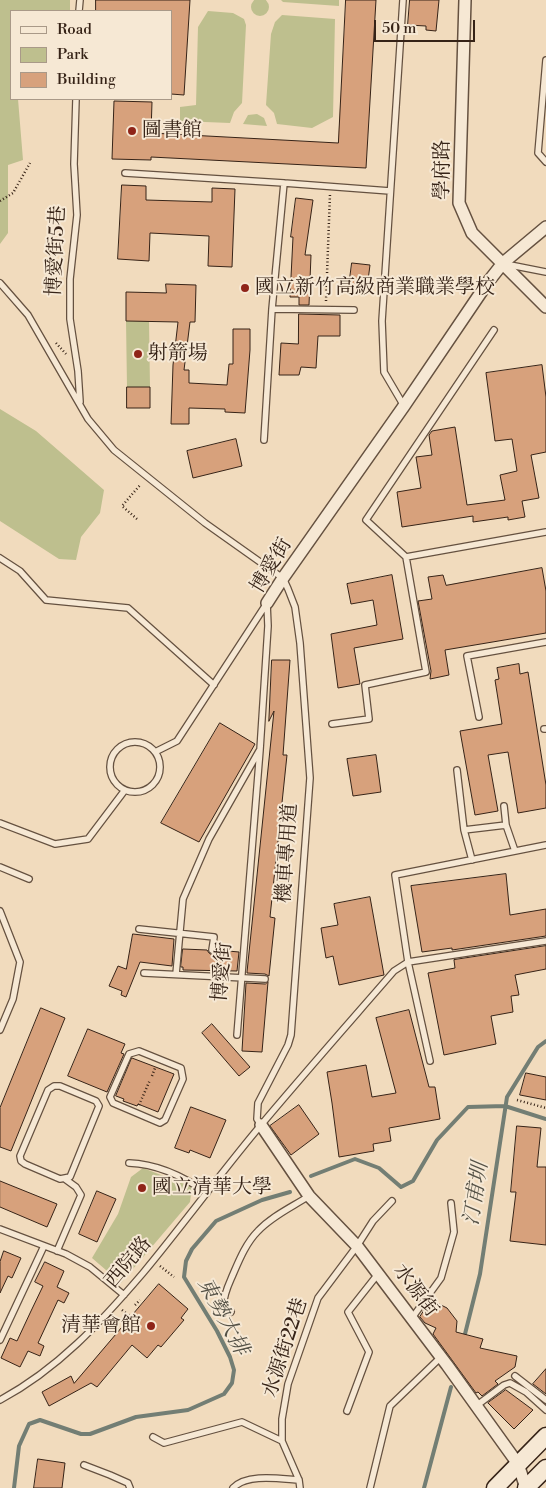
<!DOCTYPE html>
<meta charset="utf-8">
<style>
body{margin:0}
#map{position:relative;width:546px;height:1488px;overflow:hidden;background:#f1dbbd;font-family:"Libre Bodoni",serif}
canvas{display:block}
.legend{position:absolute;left:10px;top:10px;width:162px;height:90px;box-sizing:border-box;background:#f6e8d4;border:1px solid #a99988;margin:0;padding:6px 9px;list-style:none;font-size:15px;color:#362317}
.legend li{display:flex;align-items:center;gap:10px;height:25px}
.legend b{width:25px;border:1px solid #a99988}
.scale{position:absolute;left:374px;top:20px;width:101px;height:22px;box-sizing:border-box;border:2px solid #362317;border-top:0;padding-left:6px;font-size:15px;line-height:18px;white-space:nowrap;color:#362317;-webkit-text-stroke:4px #f6e8d4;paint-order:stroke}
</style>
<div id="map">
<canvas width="546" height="1488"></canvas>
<ul class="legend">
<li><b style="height:6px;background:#f6e8d4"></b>Road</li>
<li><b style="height:14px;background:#bebf8e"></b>Park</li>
<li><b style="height:14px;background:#d7a17c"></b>Building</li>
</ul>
<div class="scale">50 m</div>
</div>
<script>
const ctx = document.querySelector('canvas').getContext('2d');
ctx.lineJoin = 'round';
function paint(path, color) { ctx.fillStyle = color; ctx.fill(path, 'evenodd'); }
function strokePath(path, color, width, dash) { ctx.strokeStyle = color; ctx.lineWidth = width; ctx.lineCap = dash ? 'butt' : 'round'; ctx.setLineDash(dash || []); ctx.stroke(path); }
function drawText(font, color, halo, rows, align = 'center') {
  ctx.font = font + ' "Libre Bodoni","Noto Serif TC",serif'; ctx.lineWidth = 4; ctx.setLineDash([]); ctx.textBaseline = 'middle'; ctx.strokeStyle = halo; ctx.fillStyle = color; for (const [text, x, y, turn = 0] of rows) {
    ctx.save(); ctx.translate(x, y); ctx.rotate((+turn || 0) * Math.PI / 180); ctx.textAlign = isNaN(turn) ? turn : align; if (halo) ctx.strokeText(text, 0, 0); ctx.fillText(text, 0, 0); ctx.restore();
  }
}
paint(new Path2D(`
 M251 7a9 9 0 1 1 18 0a9 9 0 1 1-18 0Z
 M0 0H70V11H11V99H18L23 160 8 165V233L0 244Z
 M281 0H339V6L283 2Z
 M208 11 233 13 244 19 246 25 242 103 234 112 230 123 180 121V107L196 105 198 27Z
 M282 15 335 19 333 117 312 128 277 124 274 113 266 105 271 34 275 22Z
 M257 114 264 118 267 126 243 124 248 115Z
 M126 321H149L150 387H127Z
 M0 409 36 431 104 490 100 513 81 537 76 560 59 559 0 521Z
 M143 1168 192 1187 190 1202 121 1283 92 1258 118 1214 131 1177Z`), '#bebf8e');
strokePath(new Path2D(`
 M311 1176 355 1159 379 1168 401 1187 413 1181 437 1140 468 1107 505 1106 546 1119
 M464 1338 480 1274 507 1097 538 1047 546 1041
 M14 1488 19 1446 29 1424 40 1420 81 1434H90L136 1417 188 1410 224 1394 232 1383 234 1370 230 1357 217 1331 184 1277 186 1261 192 1249 216 1221 262 1200 290 1192
 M424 1488 451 1387`), '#737e74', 4);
const building = new Path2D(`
 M96 0H190L184 95 171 94V11H96Z
 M346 0H376L366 168 151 157V160L112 159 114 101 152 102 151 133 338 143Z
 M410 0H439L436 31 426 30V26L408 25Z
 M122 185 146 186V200L212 202V188L235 189 232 267 208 266 209 236 150 233 149 261 118 259Z
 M296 198 313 200 305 255H311L309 305H299V297H290L293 237H291Z
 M352 263 370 265 367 288 349 286Z
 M166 284 196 285 195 322H190L184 370H189V383L227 385 229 364H233V329H250V350L245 413 225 412V409L189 408V424H171L173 365 178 322 126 321V292L166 293Z
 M299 314 340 315V336H318L316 368 301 367 299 375H279L281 343 298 344Z
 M542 365 546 397V452L531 455 539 498 522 501 525 517 508 520V517L473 522V516L402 527 397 492 421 488 416 457 432 455 429 435 432 431 455 427 467 505 505 500 500 475 517 471 512 439 495 441 486 373Z
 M127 387H150V408H127Z
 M236 439 242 466 193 478 187 451Z
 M542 568 546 591V633L445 650 449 675 430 679 431 671 418 601 432 599 428 577 443 575 446 585Z
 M392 575 403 639 354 648 360 684 338 688 331 634 377 625 373 600 351 604 347 584Z
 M272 660H290L283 755H287L270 917 275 918 269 976 265 974 247 973V972L274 711 269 721Z
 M519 664 520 674 528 672 546 785V808L518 813 508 752 488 755 498 811 475 815 460 731 502 724 495 680 499 679 497 668Z
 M220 723 255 744 199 842 161 823Z
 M376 755 381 792 353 796 347 759Z
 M506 874 510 915 546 909V936L452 950V948L422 952 411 886Z
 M370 897 384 975 339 985 333 956 326 958 321 928 338 925 334 904Z
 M133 934 174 939 172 966 140 962 126 997 121 995 122 991 109 986 118 966 126 969Z
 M546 946V969L515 975 519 995 511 996 513 1012 491 1016 496 1044 444 1055 428 973 455 968 454 960Z
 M183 949 207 950 209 953 212 955 217 950 239 952 237 971 183 970V967H181Z
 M268 982 262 1052 242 1051 246 983 265 984Z
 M41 1008 65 1018 11 1151 0 1147V1108Z
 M409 1010 429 1087H435L440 1119 389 1128 391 1141 373 1144 374 1151 339 1157 332 1103 327 1072 366 1065 372 1097 396 1093 376 1018Z
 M212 1024 250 1067 239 1076 202 1033Z
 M88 1029 125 1044 121 1053 124 1054 107 1092 68 1076Z
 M132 1058 174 1074 158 1112 138 1104 137 1106 123 1101 124 1099 116 1096Z
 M526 1073 546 1077V1100L520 1095Z
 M299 1105 319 1134 291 1155 270 1126Z
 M191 1107 226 1120 210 1158 190 1150 189 1153 175 1148Z
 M517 1126 541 1128 537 1167H546V1245L510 1241 516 1192H511Z
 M0 1181 57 1204 47 1227 0 1207Z
 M97 1191 116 1199 97 1242 79 1234Z
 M4 1251 21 1258 12 1278 8 1276 0 1293V1262Z
 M45 1262 64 1271 57 1287 69 1293 64 1303 58 1300 38 1343 44 1346 40 1356 28 1351 20 1367 1 1358 10 1338 17 1341 31 1311 43 1286 35 1282Z
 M159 1284 188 1309 181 1318 184 1320 161 1347 158 1345 147 1358 132 1345 97 1387 91 1383 49 1406 42 1392 71 1376 74 1383Z
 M431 1300 447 1308 457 1321 456 1332 483 1339 480 1348 517 1356 515 1367 495 1381 498 1384 482 1396 478 1392 476 1393 433 1334 436 1328 425 1323 420 1317Z
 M546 1369V1394L533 1384Z
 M506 1390 533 1410 514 1429 488 1403Z
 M38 1459 65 1463 62 1488H34Z`);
paint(building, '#d7a17c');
strokePath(building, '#362317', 1);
const service = new Path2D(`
 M403 0 382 321 384 372 404 406
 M79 11 80 0
 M546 60 538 153 546 162
 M76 99 74 164 77 215 70 279V319L78 371 80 402
 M125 173 284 183 390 191
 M505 264 546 272
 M0 283 28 315 88 419 114 450 205 523 277 574 283 578 288 589 295 607 300 643 310 778 291 1035 288 1045 258 1103 257 1119 261 1125
 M272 309 354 310
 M264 440 272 309 284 183
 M406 557 546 532
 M0 558 20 571 46 600 128 608 214 685
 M479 717 467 656 546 642
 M332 724 369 719 365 685 426 672 406 557 366 520 494 330
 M544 729H546
 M110 767a25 25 0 1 1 50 0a25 25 0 1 1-50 0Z
 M155 752 177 741 267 603
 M457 770 464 830 472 860
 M504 806 506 825 515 851
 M0 823 55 844 88 839 125 790
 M464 830 506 825
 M0 867 29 879
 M0 911 20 962 13 999 0 1030
 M139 929 214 937 212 950
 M144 973 265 979
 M176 974 183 899 209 839 259 751
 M237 1035 260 750 268 626 267 603
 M139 1051 181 1068 183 1079 165 1120 160 1123 113 1103 110 1097 129 1054Z
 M430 1061 408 962 546 941
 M54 1086H60L96 1101 99 1106 70 1177 60 1179 25 1164 21 1161 20 1156 48 1090Z
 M129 1163C158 1164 183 1176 207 1193
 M0 1229 66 1254 90 1267 124 1295
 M57 1251 81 1195 76 1187 65 1179
 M231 1312 224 1309C222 1300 227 1288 231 1279 238 1263 245 1244 258 1231 272 1216 292 1207 309 1196
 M412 1318 441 1278 454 1232 451 1203
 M0 1340 44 1246
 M515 1376 546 1400
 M0 1400C58 1369 101 1322 143 1273 182 1226 217 1178 256 1131 301 1077 348 1024 394 971L408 962 395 875 546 845
 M476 1406 504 1385 510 1383 526 1392 546 1410
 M347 1411 369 1352 348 1312 378 1274
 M153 1437 164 1443 242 1422 282 1441 299 1480 300 1488
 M282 1441V1419L288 1384 318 1298 357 1246 373 1221 392 1201
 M84 1465 110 1475 128 1483 130 1488
 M233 1488C247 1473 281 1479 299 1480
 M370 1488 390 1406 441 1357`);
const minor = new Path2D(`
 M465 0 459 203 472 233 546 307
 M267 603 283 578 404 406 488 282 503 263 546 227
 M261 1125 309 1196 357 1246 447 1365 518 1464 526 1488`);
const secondary = new Path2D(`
 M495 1488 546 1436
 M526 1488 546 1468`);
strokePath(service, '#655140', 8);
strokePath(minor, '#655140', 14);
strokePath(secondary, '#362317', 19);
strokePath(new Path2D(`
 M0 201 13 193 30 163
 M326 301 330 194
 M56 343 66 354
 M137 519 122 506 141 484
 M152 1076 155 1068
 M517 1100 546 1108
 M139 1105 150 1080
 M160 1266 174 1277
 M135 1305 140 1300
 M122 1310 127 1314 122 1320 124 1321 132 1313`), '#362317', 2.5, [1, 2.5]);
strokePath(service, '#f6e8d4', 5.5);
strokePath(minor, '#f6e8d4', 11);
strokePath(secondary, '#f6e8d4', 16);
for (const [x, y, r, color] of [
 [132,131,5,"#8f2418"],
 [245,288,5,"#8f2418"],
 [138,354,5,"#8f2418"],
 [142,1188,5,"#8f2418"],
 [151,1326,5,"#8f2418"]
]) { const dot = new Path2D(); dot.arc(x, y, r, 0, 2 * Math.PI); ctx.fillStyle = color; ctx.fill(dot); strokePath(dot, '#f6e8d4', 2); }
drawText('20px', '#362317', '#f6e8d4', [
 ["圖書館",142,131],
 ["國立新竹高級商業職業學校",255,288],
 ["射箭場",148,354],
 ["國立清華大學",152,1188],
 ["清華會館",141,1326,"right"]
], 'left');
drawText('20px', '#362317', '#f6e8d4', [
 ["學府路",443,170,-90],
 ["博愛街5巷",57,251,-87],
 ["博愛街",272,566,-59],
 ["機車專用道",288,853,-86],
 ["博愛街",223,972,-85],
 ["西院路",129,1263,-50],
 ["水源街",415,1291,53],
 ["水源街22巷",286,1348,-72]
]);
drawText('italic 21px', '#545146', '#f6e8d4', [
 ["汀甫圳",477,1194,-81],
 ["東勢大排",222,1317,62]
]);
</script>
